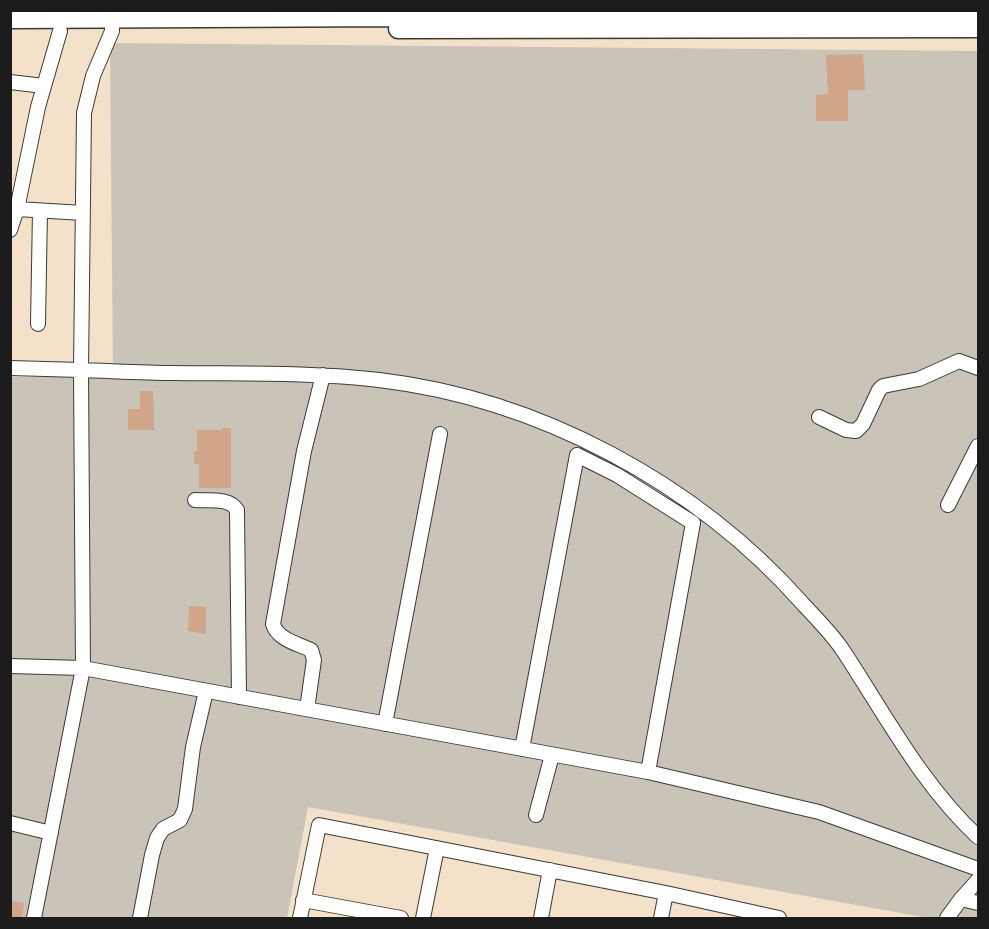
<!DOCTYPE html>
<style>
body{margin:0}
#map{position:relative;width:989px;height:929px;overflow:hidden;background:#f4e1c9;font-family:"EB Garamond",serif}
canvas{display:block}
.frame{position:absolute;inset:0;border:12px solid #1c1c1c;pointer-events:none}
</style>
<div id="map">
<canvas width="989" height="929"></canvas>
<div class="frame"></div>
</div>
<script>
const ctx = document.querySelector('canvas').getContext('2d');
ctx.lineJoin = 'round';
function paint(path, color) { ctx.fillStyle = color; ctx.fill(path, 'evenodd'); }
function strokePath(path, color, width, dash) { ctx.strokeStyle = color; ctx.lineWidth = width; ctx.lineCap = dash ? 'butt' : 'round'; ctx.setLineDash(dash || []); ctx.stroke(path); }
paint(new Path2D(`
 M110 43 978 51V918H929L308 807 287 918H11L10 377H113Z`), '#c9c3b8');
paint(new Path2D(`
 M863 54 865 90H848V121H816V95L828 94 826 55Z
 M140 391H153L154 430H128V409H140Z
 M222 428H231V488H199V464H194V451H197V430H222Z
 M189 606 206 607V634L188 631Z
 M10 901 24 903 22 918H10Z`), '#d0a588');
const minor = new Path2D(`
 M112 19V31L93 76 84 113 81 370C112 371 143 373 173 373 242 374 311 372 379 380 539 399 696 483 803 604 816 618 831 633 842 649 885 714 921 784 978 837
 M10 82 44 86
 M17 209 83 213
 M10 230 17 209 38 107 60 31
 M38 324 40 211
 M10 368 81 370 83 668 34 918
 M819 417 846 430 856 431 863 424 879 390 883 386 919 379 959 361 978 368
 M195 500C208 501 229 497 237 510L239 697
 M948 505 978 446
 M10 666 83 668 648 772 819 812 978 869
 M307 709 314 660 311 650C298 644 277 639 273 624L304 451 323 375
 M385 724 440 434
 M522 749 577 455 617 475 693 523 648 772
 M536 815 552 755
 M10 823 51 833
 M961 899 978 903
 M303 900 401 918
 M140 918 152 855 157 838 163 829 180 820 185 809 193 747 206 691
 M300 918 319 825 666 893 779 918
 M423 918 437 848
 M541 918 550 870
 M661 918 666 893
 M947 918 961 899 978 880`);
const major = new Path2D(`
 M10 19 978 14
 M398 29 978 28`);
strokePath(minor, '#3c3a36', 16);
strokePath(major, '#3c3a36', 21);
strokePath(minor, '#fff', 14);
strokePath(major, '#fff', 18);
</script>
